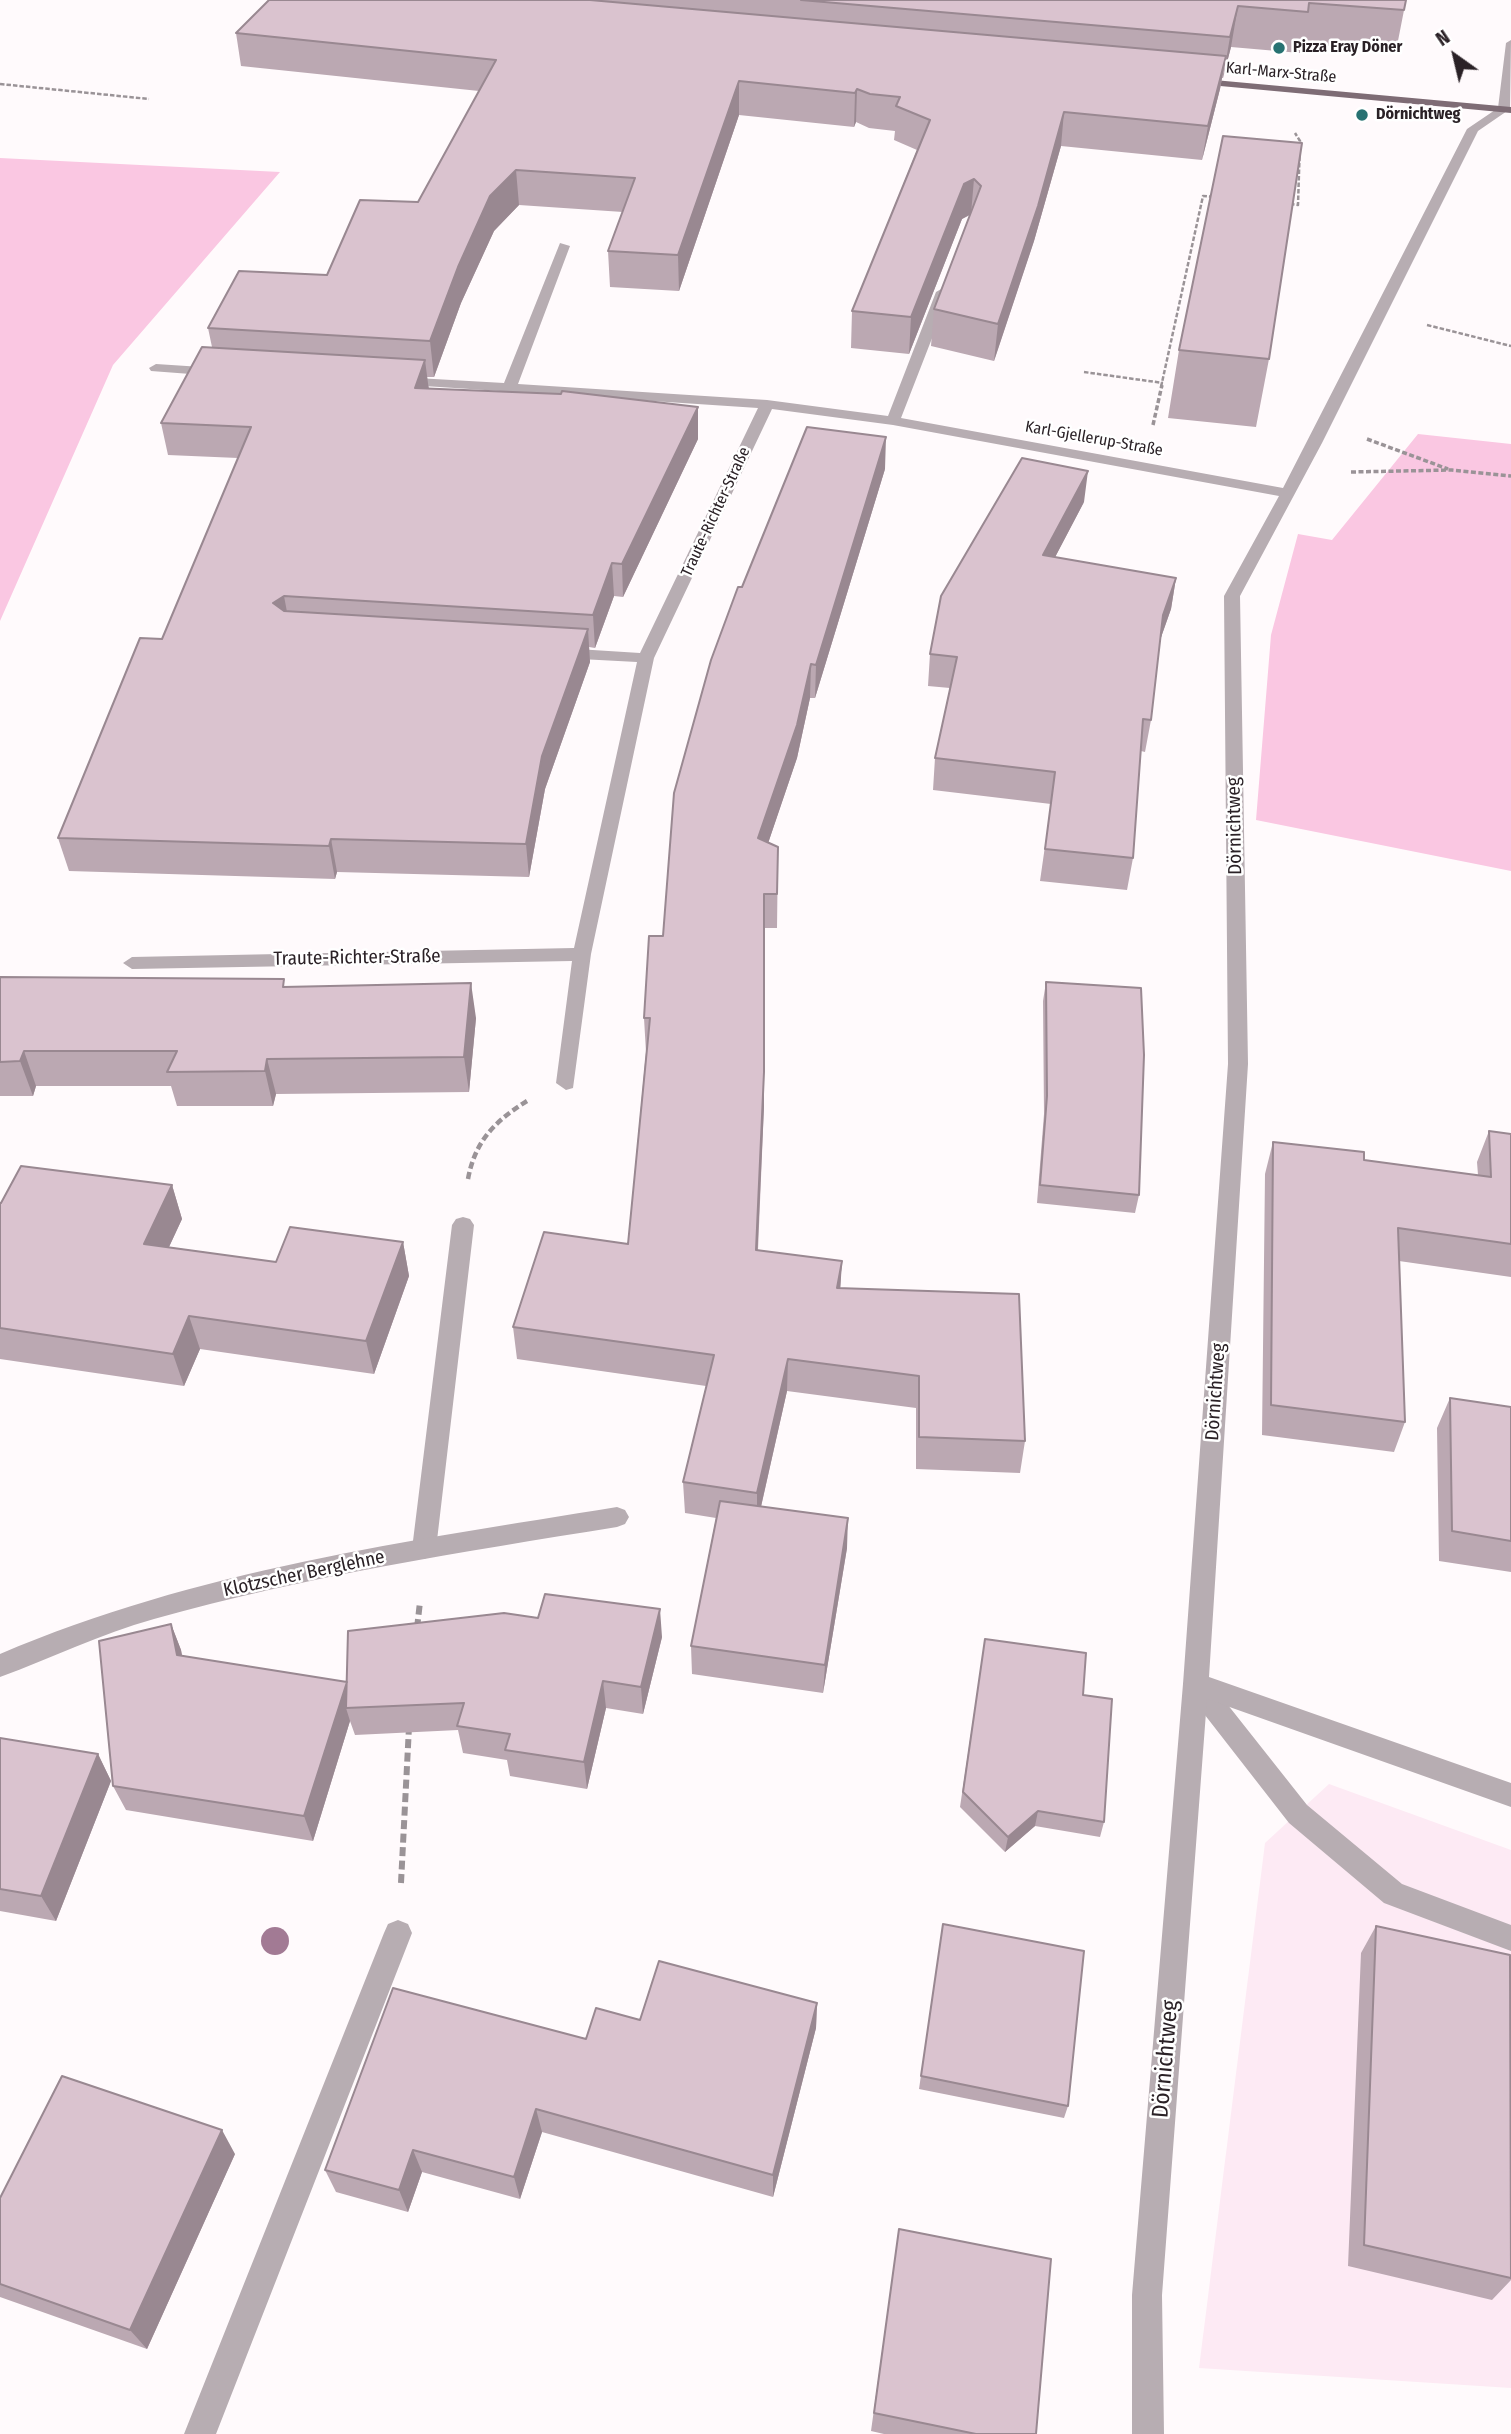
<!DOCTYPE html>
<meta charset="utf-8">
<style>
body{margin:0}
#map{position:relative;width:1511px;height:2434px;overflow:hidden;background:#fffafc;font-family:"Fira Sans Condensed",sans-serif}
canvas{display:block}
.north{position:absolute;left:1420px;top:21px;width:70px;height:70px;-webkit-text-stroke:5px #fff;paint-order:stroke;rotate:326deg;font-size:19px;font-weight:700;line-height:28px;text-align:center;color:#2a2126}
.north::after{content:'';display:block;margin:auto;width:24px;height:32px;background:#2a2126;clip-path:polygon(50% 0,100% 100%,50% 72%,0 100%)}
</style>
<div id="map">
<canvas width="1511" height="2434"></canvas>
<div class="north">N</div>
</div>
<script>
const ctx = document.querySelector('canvas').getContext('2d');
ctx.lineJoin = 'round';
function paint(path, color) { ctx.fillStyle = color; ctx.fill(path, 'evenodd'); }
function strokePath(path, color, width, dash) { ctx.strokeStyle = color; ctx.lineWidth = width; ctx.lineCap = dash ? 'butt' : 'round'; ctx.setLineDash(dash || []); ctx.stroke(path); }
function drawText(font, color, halo, rows, align = 'center') {
  ctx.font = font + ' "Fira Sans Condensed",sans-serif'; ctx.lineWidth = 5; ctx.setLineDash([]); ctx.textBaseline = 'middle'; ctx.strokeStyle = halo; ctx.fillStyle = color; for (const [text, x, y, turn = 0] of rows) {
    ctx.save(); ctx.translate(x, y); ctx.rotate((+turn || 0) * Math.PI / 180); ctx.textAlign = isNaN(turn) ? turn : align; if (halo) ctx.strokeText(text, 0, 0); ctx.fillText(text, 0, 0); ctx.restore();
  }
}
paint(new Path2D(`
 M1329 1784 1511 1850V2388L1199 2368 1265 1843Z`), '#fdeaf4');
paint(new Path2D(`
 M0 158 280 172 113 365 0 621Z
 M1418 434 1511 444V871L1256 820 1271 635 1298 534 1332 540Z`), '#fac7e2');
strokePath(new Path2D(`
 M0 84 149 99
 M1290 204 1298 205 1300 141 1295 133
 M1427 325 1511 346
 M1084 372 1163 383
 M1161 387 1203 196 1215 197`), '#9a9397', 2.5, [4.5, 2]);
strokePath(new Path2D(`
 M1153 425 1162 385
 M1367 439 1448 469
 M1351 472 1452 470 1511 476`), '#9a9397', 3.5, [5, 2.5]);
strokePath(new Path2D(`
 M468 1179C475 1141 495 1121 527 1101`), '#9a9397', 4.5, [7, 3.5]);
strokePath(new Path2D(`
 M417 1628 420 1602
 M401 1883 409 1727`), '#9a9397', 6, [9, 4.5]);
paint(new Path2D(`
 M463 1217 470 1219 474 1225 436 1549 432 1556 424 1559 416 1556 412 1549 452 1225 456 1219Z
 M1196 1673 1205 1676 1307 1805 1402 1884 1511 1925V1951L1384 1903 1289 1823 1187 1692 1183 1684 1187 1676Z
 M398 1920 408 1924 412 1933 216 2434H184L384 1933 388 1924Z`), '#b7adb2');
paint(new Path2D(`
 M1511 40 1510 109 1478 131 1322 443 1240 596 1248 1064 1209 1677 1511 1783V1807L1207 1699 1162 2295 1164 2434H1132V2295L1183 1684 1228 1064 1224 596 1279 496 893 425 772 409 654 658 591 954 573 1088 566 1090 556 1083 572 961 132 969 123 963 132 957 574 948 637 662 561 658 553 653 561 648 640 653 758 408 394 384V378L399 377 504 383 560 243 570 246 518 384 767 400 888 416 936 292 943 288 950 292 901 418 1283 488 1467 129 1498 108 1506 43Z
 M156 364 217 368 224 372 217 376 151 371 149 368Z
 M617 1507 625 1510 629 1517 625 1524 617 1527C462 1552 306 1576 154 1619 100 1634 52 1658 0 1677V1654C196 1570 408 1541 617 1507Z`), '#b7adb2');
paint(new Path2D(`
 M1192 78 1511 107V113L1188 83V79Z`), '#7e6c75');
ctx.fillStyle = '#a27a94';
for (const [x, y] of [
 [275,1941]
]) { ctx.beginPath(); ctx.arc(x, y, 14, 0, 2 * Math.PI); ctx.fill(); }
paint(new Path2D(`
 M269 0H1406L1396 51 1302 44 1300 53 1231 47 1223 78H1222L1220 89 1202 160 1061 146 1034 241 994 361 931 346 934 309 970 215 962 219 909 354 851 348 852 311 917 150 894 140 895 131 869 128 856 122 854 127 739 115 679 291 610 287 608 251 623 212 519 205 494 231 461 303 434 377H427L429 389 698 439 623 597 614 596 595 648 589 647 590 662 545 789 529 877 337 872 335 879 69 871 58 838 162 639 238 458 168 455 161 423 212 347 208 328 327 275 418 202 479 91 241 66 236 33Z
 M1179 350 1269 359 1256 427 1168 418Z
 M885 469 815 698H810L797 758 768 843 778 847 777 928H764V1106L758 1250 842 1261 840 1288 1025 1441 1020 1473 916 1469V1408L787 1391 761 1507 847 1548 823 1693 692 1674 691 1646 716 1518 685 1513 683 1482 706 1386 517 1359 513 1327 628 1244 646 1052 644 1018 742 587Z
 M1084 502 1055 557 1176 578 1171 609 1160 640 1151 720 1145 752 1141 751 1133 858 1127 890 1040 881 1051 804 933 790 935 758 950 688 928 686 930 654Z
 M0 977 286 986 476 1018 469 1092 276 1094 273 1106H177L171 1086H36L33 1096H0Z
 M1046 982 1139 1195 1135 1213 1037 1203 1044 1114 1043 1001Z
 M1489 1131 1511 1134V1277L1399 1261 1405 1422 1394 1452 1262 1435 1265 1174 1273 1142 1364 1160 1478 1175 1477 1162Z
 M172 1185 182 1219 169 1247 276 1262 403 1242 409 1276 374 1374 200 1349 184 1386 0 1359V1203Z
 M1450 1398 1511 1407V1572L1439 1561 1437 1428Z
 M171 1624 181 1650 182 1656 347 1682 662 1637 643 1714 606 1708 587 1789 510 1776 507 1760 463 1753 458 1730 355 1735 350 1721 313 1841 126 1810 113 1786Z
 M985 1639 1083 1695 1104 1822 1100 1837 1035 1826 1005 1852 960 1807Z
 M0 1738 98 1754 111 1781 56 1921 0 1911Z
 M943 1924 1068 2106 1064 2118 919 2089Z
 M1376 1926 1511 2131V2280L1492 2300 1348 2266 1361 1953Z
 M817 2003 816 2028 773 2197 542 2132 520 2199 422 2172 408 2212 336 2192 325 2170 586 2039 640 2020Z
 M235 2154 147 2349 0 2297V2198Z
 M899 2229 1036 2434H884L871 2431Z`), '#bba8b2');
paint(new Path2D(`
 M1238 6 1231 47 1223 78 1230 37Z
 M1226 56 1220 89 1202 160 1208 126Z
 M739 81V115L679 291 678 255Z
 M857 89 856 122 854 127 855 93Z
 M1064 112 1061 146 1034 241 994 361 998 324Z
 M516 170 519 205 494 231 461 303 434 377 430 341 458 267 490 196Z
 M974 179 971 214 962 219 909 354 911 317 964 184Z
 M425 360 429 391 415 388Z
 M698 407V439L623 597 622 564Z
 M886 437 885 469 815 698 816 665Z
 M1088 471 1084 502 1040 586 1043 555Z
 M612 563 614 596 595 648 593 615Z
 M1176 578 1171 609 1158 646 1163 615Z
 M284 596 290 628 273 603Z
 M588 629 590 662 545 789 529 877 526 844 542 756Z
 M811 664 810 698 797 758 758 873V838Z
 M331 839 337 872 335 879 329 846Z
 M471 983 476 1018 469 1092 464 1057Z
 M24 1051 36 1086 33 1096 20 1061Z
 M267 1059 276 1094 273 1106 265 1071Z
 M764 1072V1106L756 1283V1250Z
 M172 1185 182 1219 155 1277 144 1244Z
 M403 1242 409 1276 374 1374 366 1341Z
 M842 1261 840 1294 837 1288Z
 M189 1316 200 1349 184 1386 173 1354Z
 M788 1359 787 1391 757 1524V1493Z
 M848 1518 847 1548 823 1693 825 1665Z
 M660 1609 662 1637 643 1714 641 1687Z
 M171 1624 181 1650 187 1682 177 1655Z
 M603 1681 606 1708 587 1789 584 1762Z
 M347 1682 346 1708 350 1721 313 1841 304 1816Z
 M98 1754 111 1781 56 1921 41 1896Z
 M1038 1811 1035 1826 1005 1852 1008 1837Z
 M817 2003 816 2028 773 2197V2175Z
 M536 2109 542 2132 520 2199 514 2177Z
 M222 2130 235 2154 147 2349 130 2330Z
 M413 2150 422 2172 408 2212 399 2190Z`), '#998891');
const building = new Path2D(`
 M269 0H590L1226 56 1208 126 1064 112 1038 206 998 324 934 309 981 186 974 179 964 184 911 317 852 311 930 120 896 106 900 97 870 94 857 89 855 93 739 81 678 255 608 251 635 178 516 170 490 196 458 267 430 341 208 328 239 271 327 275 360 200 418 202 496 60 236 33Z
 M801 0H1406L1404 10 1309 3 1308 12 1238 6 1230 37Z
 M1223 136 1302 143 1269 359 1179 350Z
 M202 347 425 360 415 388 561 394 562 391 698 407 622 564 612 563 593 615 284 596 273 603 284 611 588 629 542 756 526 844 331 839 329 846 58 838 140 638 162 639 251 427 161 423Z
 M807 427 886 437 816 665 811 664 797 725 758 838 778 847 777 894H764V1072L756 1250 842 1261 837 1288 1019 1294 1025 1441 919 1437V1376L788 1359 757 1493 683 1482 714 1355 513 1327 544 1232 628 1244 650 1018H644L649 936H663L674 793 711 660 738 587H742Z
 M1022 458 1088 471 1043 555 1176 578 1163 615 1151 720 1143 719 1133 858 1045 849 1055 772 935 758 957 657 930 654 941 596Z
 M0 977 284 979 283 987 471 983 464 1057 267 1059 265 1071 167 1072 177 1051H24L20 1061 0 1062Z
 M1046 982 1141 988 1144 1055 1139 1195 1040 1185 1047 1096Z
 M1489 1131 1511 1134V1244L1398 1228 1405 1422 1271 1405 1273 1142 1364 1152V1160L1491 1177Z
 M21 1166 172 1185 144 1244 276 1262 290 1227 403 1242 366 1341 189 1316 173 1354 0 1328V1203H1Z
 M1450 1398 1511 1407V1541L1452 1531Z
 M720 1501 848 1518 825 1665 691 1646Z
 M545 1594 660 1609 641 1687 603 1681 584 1762 505 1750 510 1734 457 1726 464 1703 346 1708 348 1631 504 1613 538 1618Z
 M171 1624 177 1655 347 1682 304 1816 113 1786 99 1641Z
 M985 1639 1086 1653 1083 1695 1112 1699 1104 1822 1038 1811 1008 1837 963 1792Z
 M0 1738 98 1754 41 1896 0 1889Z
 M943 1924 1084 1951 1068 2106 921 2076Z
 M1376 1926 1510 1955 1511 2278 1364 2245Z
 M659 1961 817 2003 773 2175 536 2109 514 2177 413 2150 399 2190 325 2170 393 1988 586 2039 596 2008 640 2020Z
 M62 2076 222 2130 130 2330 0 2284V2198Z
 M899 2229 1051 2259 1036 2434H976L874 2413Z`);
paint(building, '#dac3cf');
strokePath(building, '#998891', 2);
for (const [x, y, r, color] of [
 [1279,48,7,"#277272"],
 [1362,115,7,"#277272"]
]) { const dot = new Path2D(); dot.arc(x, y, r, 0, 2 * Math.PI); ctx.fillStyle = color; ctx.fill(dot); strokePath(dot, '#fff', 2.5); }
drawText('bold 16px', '#2a2126', '#fff', [
 ["Pizza Eray Döner",1293,48],
 ["Dörnichtweg",1376,115]
], 'left');
drawText('16px', '#2a2126', '#fff', [
 ["Karl-Marx-Straße",1281,73,5],
 ["Karl-Gjellerup-Straße",1094,439,10],
 ["Traute-Richter-Straße",716,512,-65]
]);
drawText('19px', '#2a2126', '#fff', [
 ["Dörnichtweg",1235,826,-91],
 ["Traute-Richter-Straße",357,958,-1],
 ["Dörnichtweg",1216,1392,-86],
 ["Klotzscher Berglehne",304,1574,-12]
]);
drawText('23px', '#2a2126', '#fff', [
 ["Dörnichtweg",1166,2059,-85]
]);
</script>
